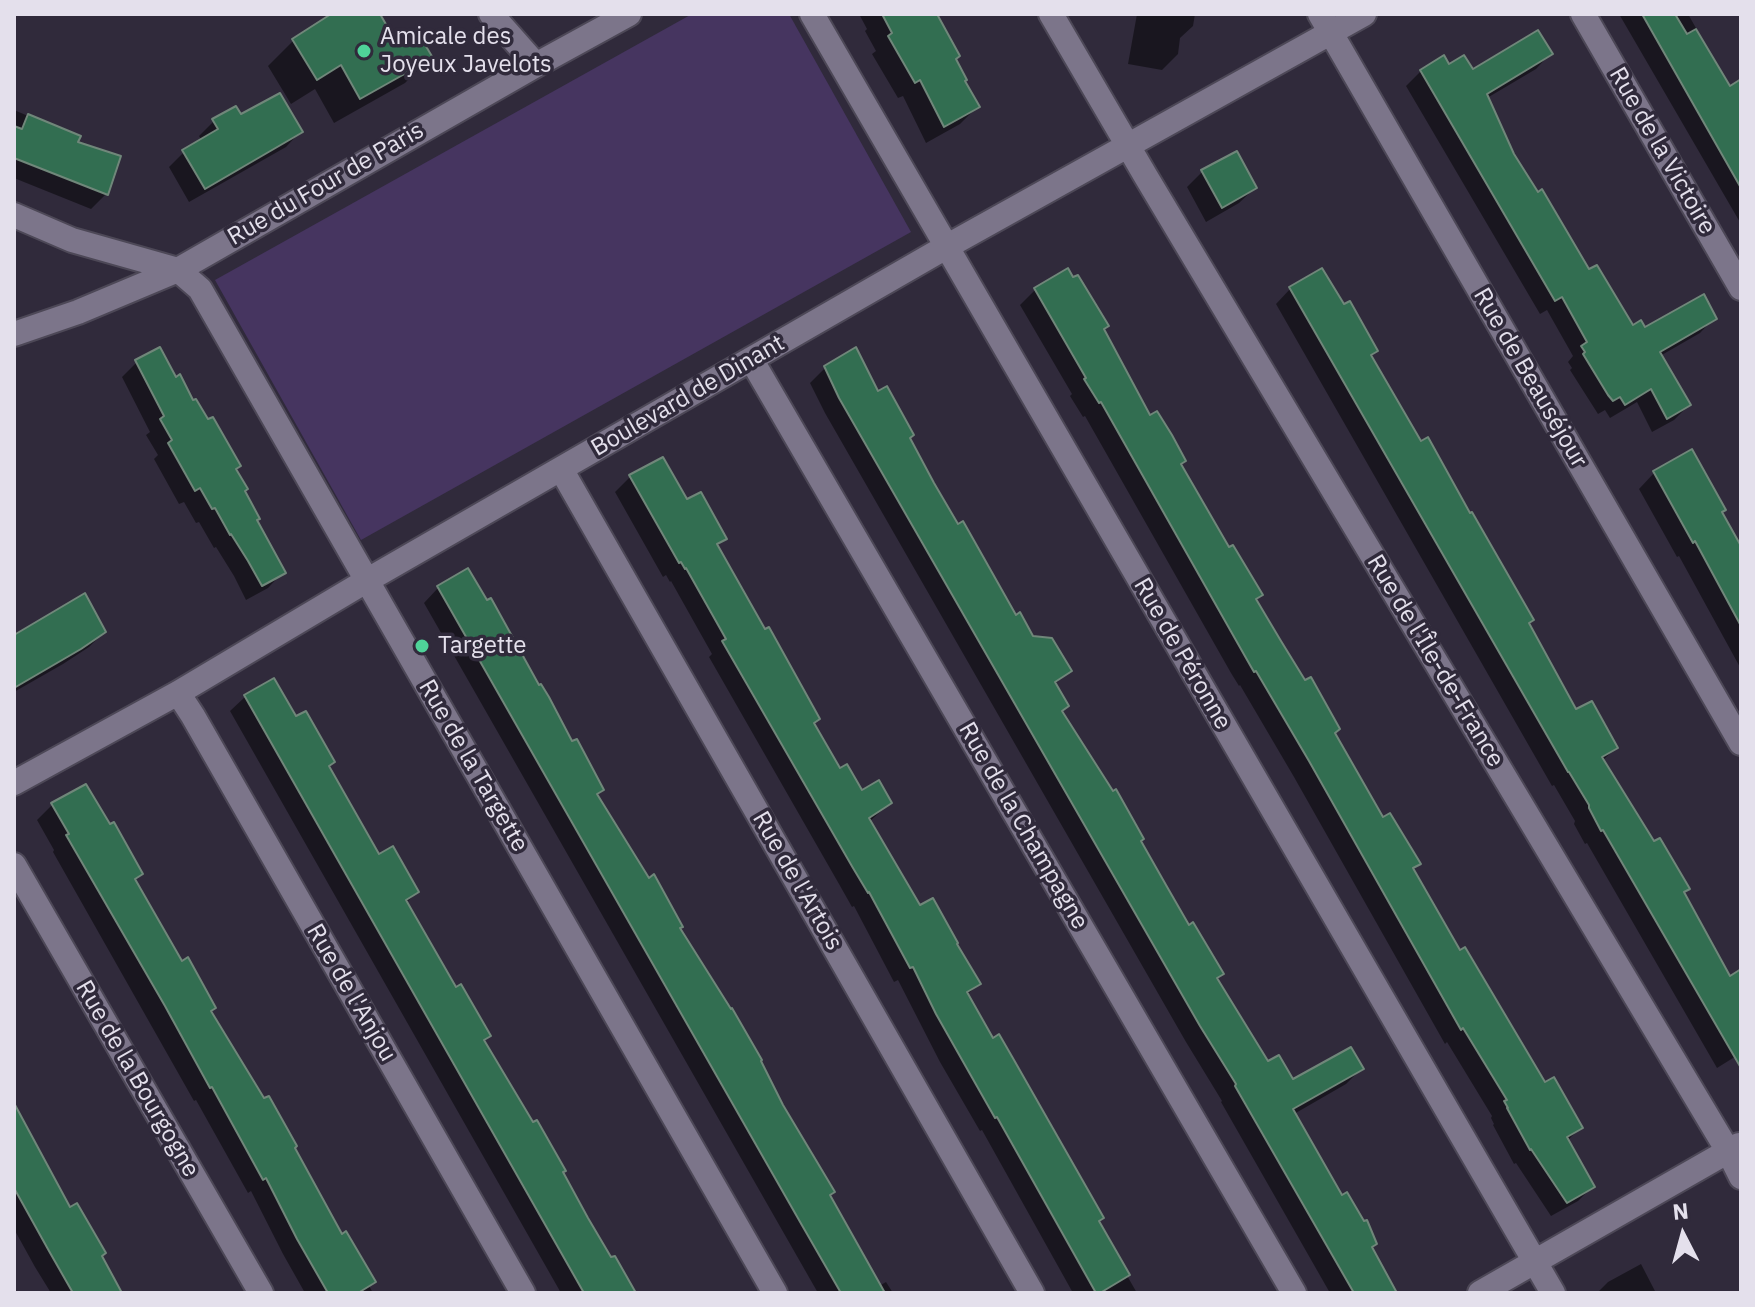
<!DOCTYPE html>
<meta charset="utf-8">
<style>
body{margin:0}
#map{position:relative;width:1755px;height:1307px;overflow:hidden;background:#302a3b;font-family:"IBM Plex Sans",sans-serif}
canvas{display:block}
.frame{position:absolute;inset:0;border:16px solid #e4e0ec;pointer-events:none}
.north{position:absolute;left:1643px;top:1195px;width:80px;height:80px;-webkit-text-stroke:6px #302a3b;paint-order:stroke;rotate:354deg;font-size:22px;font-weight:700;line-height:32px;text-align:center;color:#e4e0ec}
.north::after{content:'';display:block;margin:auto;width:28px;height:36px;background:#e4e0ec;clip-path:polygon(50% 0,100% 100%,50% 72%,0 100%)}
</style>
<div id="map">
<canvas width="1755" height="1307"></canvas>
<div class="frame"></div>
<div class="north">N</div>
</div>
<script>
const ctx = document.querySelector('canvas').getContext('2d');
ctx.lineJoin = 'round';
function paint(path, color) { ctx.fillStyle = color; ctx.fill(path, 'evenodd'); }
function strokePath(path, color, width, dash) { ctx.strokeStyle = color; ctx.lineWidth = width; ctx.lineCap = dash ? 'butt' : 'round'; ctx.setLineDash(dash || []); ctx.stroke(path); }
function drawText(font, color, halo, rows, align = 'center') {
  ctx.font = font + ' "IBM Plex Sans",sans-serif'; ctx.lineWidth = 7; ctx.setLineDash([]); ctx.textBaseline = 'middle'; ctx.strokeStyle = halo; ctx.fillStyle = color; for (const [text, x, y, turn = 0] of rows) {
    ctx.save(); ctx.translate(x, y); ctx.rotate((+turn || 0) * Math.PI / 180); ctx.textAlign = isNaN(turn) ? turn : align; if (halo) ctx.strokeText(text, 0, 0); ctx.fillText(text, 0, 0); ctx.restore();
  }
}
paint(new Path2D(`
 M692 14H789L911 232 361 540 215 280Z`), '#463560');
paint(new Path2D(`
 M334 14H377L397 48 430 58 405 83 334 123 315 89 291 104 268 66 294 40Z
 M859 14H935L977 107 960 124 926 143 903 96 898 98 872 54 876 51 865 31 867 29Z
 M1137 14H1195L1193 26 1180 38 1178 54 1162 70 1128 64Z
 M1619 14H1688L1730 88 1741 81V224Z
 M1550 54 1536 69 1487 98 1513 154 1588 272 1632 328 1644 330 1714 318 1700 333 1660 356 1689 405 1674 420 1652 432 1637 402 1610 418 1605 410 1598 414 1570 370 1572 368 1568 362 1573 356 1547 310 1540 314 1406 86 1421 71 1448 67 1472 71Z
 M14 110 78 137 75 144 106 194 91 209 14 178Z
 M241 116 300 132 286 147 189 202 169 167 184 152 202 141 199 136 214 121Z
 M1202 172 1255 188 1239 203 1206 222 1187 187Z
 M1291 288 1370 356 1527 624 1575 712 1616 748 1602 761 1653 844 1687 889 1683 893 1729 979 1741 984V1053L1717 1068 1587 843 1585 844 1574 824 1575 821 1554 785 1552 786 1276 304Z
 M1035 290 1102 330 1149 417 1229 550 1260 595 1255 601 1382 820 1418 864 1412 870 1459 952 1545 1085 1581 1127 1567 1141 1593 1186 1578 1201 1551 1216 1516 1163 1514 1164 1493 1125 1494 1124 1491 1118 1492 1116 1447 1042 1445 1044 1294 777 1240 685 1239 686 1231 673 1085 416 1083 417 1070 396 1072 394 1020 305Z
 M855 350 877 394 908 439 933 484 1015 617 1032 638 1069 671 1054 685 1060 712 1139 842 1215 980 1267 1064 1292 1082 1361 1069 1346 1084 1294 1114 1395 1293H1330L1221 1102 1222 1101 1186 1042 825 413 810 383 825 368Z
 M137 362 175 379 234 470 255 521 283 572 268 588 246 600 234 576 216 547 214 548 199 522 196 523 184 502 179 504 154 459 158 455 146 435 150 432 122 377Z
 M1654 473 1720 513 1741 550V669L1679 556 1677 557 1639 489Z
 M630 477 686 502 725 538 716 547 840 770 861 793 890 803 869 822 919 908 978 984 966 996 1137 1293H1073L982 1130 980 1131 940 1062 898 980 894 982 854 906 852 907 839 884 709 657 712 654 671 581 670 582 666 575 663 577 615 492Z
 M438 588 572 744 602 789 596 795 678 928 879 1286 886 1282 893 1293H818L424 603Z
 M104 632 89 647 63 664 14 692V637Z
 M246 696 327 767 378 857 417 892 406 903 456 990 489 1036 483 1042 611 1260 633 1293H561L230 711Z
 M52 805 133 880 209 1012 293 1148 373 1293H305L283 1254 251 1191 248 1193 196 1100 194 1101 53 852 54 850 37 820Z
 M14 1108 69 1210 100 1256 120 1293H51L35 1267 14 1229Z
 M1641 1264 1656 1293H1597L1608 1282Z`), '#0007');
const building = new Path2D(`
 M331 14H380L398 45 418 33 433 58 360 99 341 65 317 80 292 39Z
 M882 14H937L960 56 956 59 967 80 965 81 980 107 944 127 920 80 915 83 888 36 892 33Z
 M1642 14H1675L1687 34 1696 29 1730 86 1741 79V188Z
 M1538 30 1553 54 1487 94 1514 154 1538 192 1542 189 1589 269 1597 265 1633 325 1641 320 1645 327 1704 294 1717 319 1660 352 1691 405 1667 419 1651 389 1625 405 1620 397 1613 401 1608 395 1583 354 1585 352 1581 346 1587 342 1562 297 1555 301 1420 70 1444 55 1449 64 1464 55 1473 69Z
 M280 93 303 132 205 189 182 150 218 129 212 119 236 106 241 114Z
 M28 114 81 136 78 142 121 156 108 195 14 158V126L22 129Z
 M1237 151 1257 188 1222 208 1201 170Z
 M1068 268 1073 277 1078 275 1109 326 1104 329 1150 415 1157 411 1172 435 1186 461 1181 464 1229 547 1233 545 1263 595 1256 599 1281 641 1305 680 1311 677 1340 729 1335 733 1383 817 1390 813 1421 864 1413 868 1460 950 1465 947 1545 1082 1554 1077 1583 1128 1567 1137 1595 1187 1567 1203 1531 1149 1530 1150 1507 1108H1508L1504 1101 1507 1100 1463 1028 1461 1030 1309 761 1256 671 1254 672 1246 658 1101 402 1099 403 1084 379 1086 378 1034 288Z
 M1322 268 1344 304 1350 301 1378 351 1371 355 1421 441 1428 437 1470 513 1472 512 1534 620 1529 623 1576 709 1592 701 1618 748 1602 757 1654 841 1660 838 1690 889 1684 892 1730 976 1741 969V1068L1603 830 1601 831 1589 808V805L1569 772H1568L1289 287Z
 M160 347 176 377 180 374 193 400 196 399 208 419 213 417 241 466 236 469 248 489 245 491 260 519 257 520 286 573 262 586 248 561 231 534 230 535 215 508 212 509 200 488 195 491 168 443 172 440 160 419 164 416 135 360Z
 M856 347 878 391 887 386 914 435 910 438 934 483 958 524 963 521 1016 615 1020 612 1033 636 1052 638 1072 671 1055 682 1069 706 1062 711 1113 791 1116 789 1144 839 1141 841 1166 885 1189 925 1193 922 1224 974 1217 978 1268 1061 1279 1055 1293 1079 1351 1047 1364 1069 1293 1109 1342 1195 1347 1192 1364 1221 1367 1220 1377 1244 1372 1247 1397 1293H1354L1235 1086 1236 1084 1200 1026 839 398 824 366Z
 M1692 449 1726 510 1722 512 1741 546V626L1695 541 1693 543 1653 471Z
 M663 457 687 499 701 492 727 539 717 544 765 629 769 627 820 719 814 723 840 768 847 764 862 790 879 780 892 803 869 818 920 905 933 898 958 943 957 944 981 984 967 992 993 1038 999 1034 1014 1060 1104 1218 1099 1221 1130 1275 1100 1293H1096L997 1117 995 1118 936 1014 913 967 910 968 869 892 868 893 853 868 722 641 726 639 686 568 685 569 681 562 679 563 629 475Z
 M468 568 487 600 491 598 539 685 541 684 549 697 572 741 577 739 604 790 597 794 649 878 654 874 683 927 680 928 731 1009 732 1008 762 1060 761 1061 783 1105 835 1192 830 1195 885 1293H841L803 1227 437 586Z
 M85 593 106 632 81 649 14 688V635Z
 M274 678 296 716 306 711 335 762 329 766 379 854 393 846 419 892 406 900 456 987 461 984 491 1036 484 1040 533 1122 537 1120 566 1171 563 1172 588 1218 611 1257 615 1256 636 1293H584L244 695Z
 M86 784 110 824 114 822 143 874 135 879 182 961 188 957 216 1008 211 1011 264 1098 269 1096 297 1146 295 1148 342 1234 346 1231 376 1282 358 1293H328L297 1239 266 1178 263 1180 212 1087 210 1088 165 1006 66 835 69 834 51 803Z
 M14 1103 70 1207 77 1203 106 1253 102 1256 122 1293H73L49 1251 14 1188Z`);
paint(building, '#326e51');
strokePath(building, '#70877a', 2);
const street = new Path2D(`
 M491 14 536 65
 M812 14 1553 1293
 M1051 14 1145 175 1728 1151 1741 1177
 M1320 14 1741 743
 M1583 14 1741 288
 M14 215 72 240 178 270 200 289 775 1293
 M14 334 78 312 178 270 536 65 629 14
 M751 359 1294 1293
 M561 469 1032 1293
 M178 693 193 716 523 1293
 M14 783 178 693 366 581 946 247 1364 14
 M14 865 261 1293
 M1480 1293 1739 1145`);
strokePath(street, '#4d4857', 28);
strokePath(street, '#7c758a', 24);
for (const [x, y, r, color] of [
 [364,51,8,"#4fd399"],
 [422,646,8,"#4fd399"]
]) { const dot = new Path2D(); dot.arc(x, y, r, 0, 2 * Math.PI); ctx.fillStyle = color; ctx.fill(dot); strokePath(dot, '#302a3b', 3); }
drawText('24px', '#e4e0ec', '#302a3b', [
 ["Amicale des",380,37],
 ["Joyeux Javelots",380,65],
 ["Targette",438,646]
], 'left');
drawText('24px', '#e4e0ec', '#302a3b', [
 ["Rue de la Victoire",1662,151,60],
 ["Rue du Four de Paris",326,184,-30],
 ["Rue de Beauséjour",1530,378,60],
 ["Boulevard de Dinant",688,396,-30],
 ["Rue de Péronne",1182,654,60],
 ["Rue de l'Île-de-France",1435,661,59],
 ["Rue de la Targette",473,766,60],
 ["Rue de la Champagne",1023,826,60],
 ["Rue de l'Artois",797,881,60],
 ["Rue de l'Anjou",351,993,60],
 ["Rue de la Bourgogne",137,1079,60]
]);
</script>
